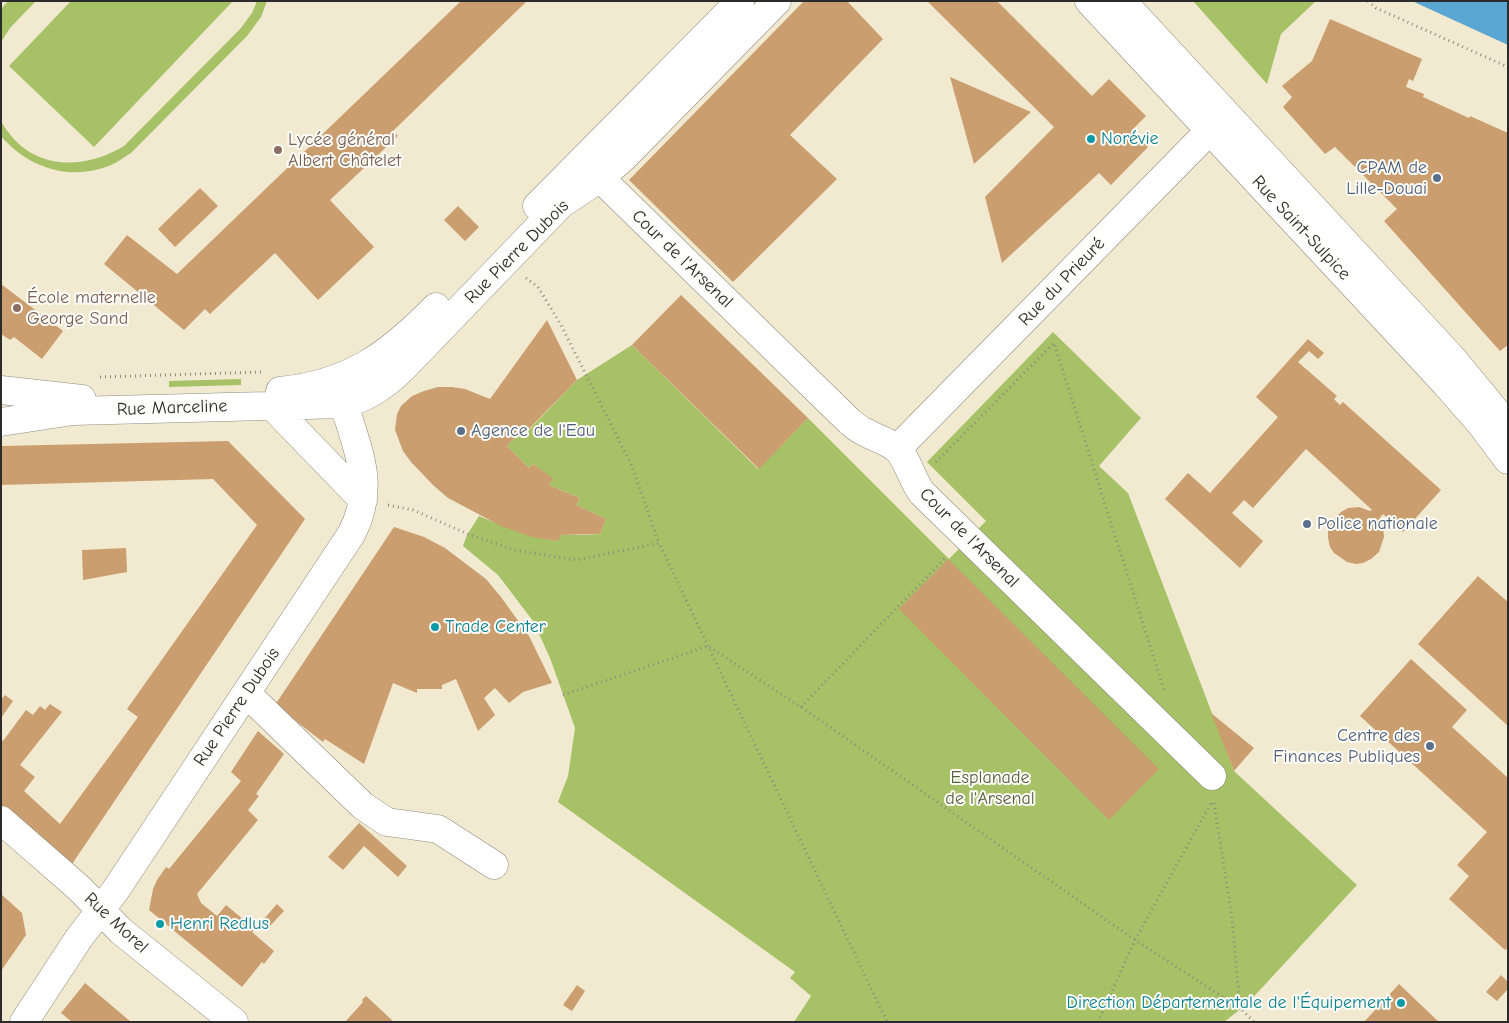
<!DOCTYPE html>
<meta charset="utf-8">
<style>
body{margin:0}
#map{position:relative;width:1509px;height:1023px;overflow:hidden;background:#f1ead1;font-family:"Comic Neue",sans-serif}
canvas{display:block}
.frame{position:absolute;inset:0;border:2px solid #2b2b2b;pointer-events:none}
</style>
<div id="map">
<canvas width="1509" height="1023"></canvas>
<div class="frame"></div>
</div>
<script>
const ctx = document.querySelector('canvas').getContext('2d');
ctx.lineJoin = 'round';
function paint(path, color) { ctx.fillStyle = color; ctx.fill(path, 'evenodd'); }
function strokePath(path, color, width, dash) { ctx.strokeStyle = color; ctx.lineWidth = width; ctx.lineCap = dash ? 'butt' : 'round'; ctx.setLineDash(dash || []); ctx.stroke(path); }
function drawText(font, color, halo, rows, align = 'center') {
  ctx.font = font + ' "Comic Neue",sans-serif'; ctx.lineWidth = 4; ctx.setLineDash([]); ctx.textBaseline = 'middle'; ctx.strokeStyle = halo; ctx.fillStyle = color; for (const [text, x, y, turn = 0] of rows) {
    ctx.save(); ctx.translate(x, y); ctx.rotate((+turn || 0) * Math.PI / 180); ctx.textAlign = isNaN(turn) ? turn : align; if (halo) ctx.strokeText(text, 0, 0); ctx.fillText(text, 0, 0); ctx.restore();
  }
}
paint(new Path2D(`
 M8 1H36L10 28 1 42V9Z
 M71 1H233L94 147 9 66Z
 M257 1H267L261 17 247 36 131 153C124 157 118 162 111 165 71 182 28 168 1 136V121C28 170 81 172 124 146L241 28 252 13Z
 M1193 1H1316L1281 34 1267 84Z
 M1053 332 1141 418 1099 466 1128 493 1234 771 1357 885 1247 1004 1224 1022H794L811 996 790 978 795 972 558 802 568 776 575 728 550 658 533 621 498 575 463 546 467 535 479 516C505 527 529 536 557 541L561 535H583L600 534 606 519 576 505 580 498 549 485 552 478 533 464 529 468 507 446 521 432H527L577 380 632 345 758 469 808 418 949 559 986 521 927 462Z
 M241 379V385L169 387V381Z`), '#a7c167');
paint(new Path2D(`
 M1412 1H1508V45Z`), '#5aa7d3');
paint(new Path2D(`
 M461 1H527L393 131 398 136 330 200 374 247 318 300 275 253 210 314 205 309 184 330 104 264 127 235 177 274Z
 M804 1H847L883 39 790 135 837 179 733 282 629 180Z
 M927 1H997L1092 96 1109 79 1146 116 1131 131 1148 147 1111 185 1099 173 1002 263 985 197 1054 127Z
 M1330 19 1422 59 1413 81 1409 79 1406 87 1424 94 1423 97 1469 118 1470 116 1508 133V345L1500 351 1384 221 1397 209 1335 147 1325 154 1283 107 1292 97 1282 86 1312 61Z
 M950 77 1031 112 974 164Z
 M200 188 218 206 175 247 158 229Z
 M458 206 479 227 465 241 444 220Z
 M1 284 63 331 42 359 14 337 10 340 1 334Z
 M681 295 808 418 759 469 632 345Z
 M547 320 577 380 526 432H521L507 446 529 468 533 464 553 478 549 485 580 498 576 505 606 519 600 534 561 535 558 541 532 537 501 526 448 498 433 485 411 462 403 451 395 430 397 414 401 406 412 396 424 391 438 387H452L465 389 490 399Z
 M1308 339 1324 353 1318 359 1309 351 1298 362 1337 396 1334 399 1340 405 1343 402 1441 490 1403 532 1383 514 1379 519 1383 526 1384 537 1379 552 1371 559 1363 563 1356 564 1347 562 1334 553 1330 547 1328 538V529L1331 522 1341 512 1348 508 1359 507 1370 511 1372 510 1306 449 1253 508 1244 500 1232 513 1263 541 1240 568 1165 499 1188 473 1210 493 1278 417 1256 397Z
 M228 441 305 519 68 870 1 811V740L3 741 26 710 33 715 40 706 45 710 50 704 62 712 20 765 35 777 24 791 60 824 138 717 127 709 257 525 213 479 1 485V446Z
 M394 527 424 537 445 548 486 579 501 597 529 636 552 683 523 692 509 703 495 688 484 698 495 715 478 731 456 679 442 685V689H417V693L393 683 364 764 325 739 323 742 275 705Z
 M126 548 127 572 83 580 82 550Z
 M948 559 1159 769 1109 820 899 609Z
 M1478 576 1508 602V726L1418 644Z
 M1411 659 1467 710 1452 727 1508 778V947L1505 950 1449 899 1469 876 1457 865 1487 832 1360 716Z
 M5 695 13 701 1 718V700Z
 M1211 713 1254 748 1234 771Z
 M258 731 284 754 256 794 259 796 248 810 258 820 197 894 201 903 217 916 226 905 255 929 252 932 274 951 264 964 262 962 242 987 149 910 153 889 157 880 166 867 169 869 241 781 231 772Z
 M359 823 407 866 398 877 364 846 343 870 328 857Z
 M1 894 22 913 26 935 1 971Z
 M277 904 284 911 270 926 263 920Z
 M1501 975 1508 982V989L1497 1001 1486 992Z
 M85 983 131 1022H72L61 1013Z
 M1399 984 1439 1022H1364Z
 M577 985 585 991 572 1011 563 1005Z
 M366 996 394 1022H345L363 1002 362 1000Z`), '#ca9e6e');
const minor = new Path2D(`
 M1089 1 1445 383 1481 424 1508 460
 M1122 1 1452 358 1508 426
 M600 178 849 421C854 425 859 430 865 432 875 438 888 441 897 449 907 458 912 480 922 493L1212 776
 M537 206 740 1
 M1 390 82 399
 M280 391C349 384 388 356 436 307
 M272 406 363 500
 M1 422 73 411 344 404C369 397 387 384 405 366L561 204 600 178 624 157 777 1
 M897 449 1223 117
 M246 693 363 806 387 822 438 829 494 865
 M1 820 79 888 121 931 234 1022
 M24 1022 79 938 115 891 352 533C376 485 358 452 344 404`);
strokePath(minor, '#8e8a7e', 29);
strokePath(new Path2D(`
 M1368 1 1376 8 1508 67
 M526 278 538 287 561 325 631 464 659 543
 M100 377 261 372
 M936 462 1054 343 1164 690
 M388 505 413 510 468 534 514 550 577 560 659 543 887 1022
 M563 695 708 646 801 707 1135 940 1240 1008
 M801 707 947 556
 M1214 803 1232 918 1240 1008 1254 1022
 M1098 1022 1135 940 1211 803`), '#8e8a7e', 3, [1, 4]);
strokePath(minor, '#fff', 28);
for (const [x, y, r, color] of [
 [1091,139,5,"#0f9aa8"],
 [278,150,5,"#8d6e63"],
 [1437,178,5,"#5c6f8a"],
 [17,308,5,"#8d6e63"],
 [461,431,5,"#5c6f8a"],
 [1307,524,5,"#5c6f8a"],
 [435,627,5,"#0f9aa8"],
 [1430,746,5,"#5c6f8a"],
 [160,924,5,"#0f9aa8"],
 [1401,1003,5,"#0f9aa8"]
]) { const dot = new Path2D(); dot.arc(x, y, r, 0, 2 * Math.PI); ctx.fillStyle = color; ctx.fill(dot); strokePath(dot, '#fdfcf7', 2); }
drawText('18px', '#0d838f', '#fdfcf7', [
 ["Norévie",1101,139],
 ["Trade Center",445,627],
 ["Henri Redlus",170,924],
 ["Direction Départementale de l'Équipement",1391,1003,"right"]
], 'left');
drawText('18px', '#785e54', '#fdfcf7', [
 ["Lycée général",288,140],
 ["Albert Châtelet",288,161],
 ["École maternelle",27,298],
 ["George Sand",27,319]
], 'left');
drawText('18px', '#4e5e75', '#fdfcf7', [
 ["CPAM de",1427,168],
 ["Lille-Douai",1427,189],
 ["Agence de l'Eau",471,431,"left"],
 ["Police nationale",1317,524,"left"],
 ["Centre des",1420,736],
 ["Finances Publiques",1420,757]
], 'right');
drawText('18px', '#2b2b2b', '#fdfcf7', [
 ["Rue Saint-Sulpice",1301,228,47],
 ["Rue Pierre Dubois",517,252,-45],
 ["Cour de l'Arsenal",682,259,44],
 ["Rue du Prieuré",1062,282,-46],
 ["Rue Marceline",172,408,-2],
 ["Cour de l'Arsenal",969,538,45],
 ["Rue Pierre Dubois",237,707,-56],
 ["Rue Morel",116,923,43]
]);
drawText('18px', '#566040', '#fdfcf7', [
 ["Esplanade",990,778],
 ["de l'Arsenal",990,799]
]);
</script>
